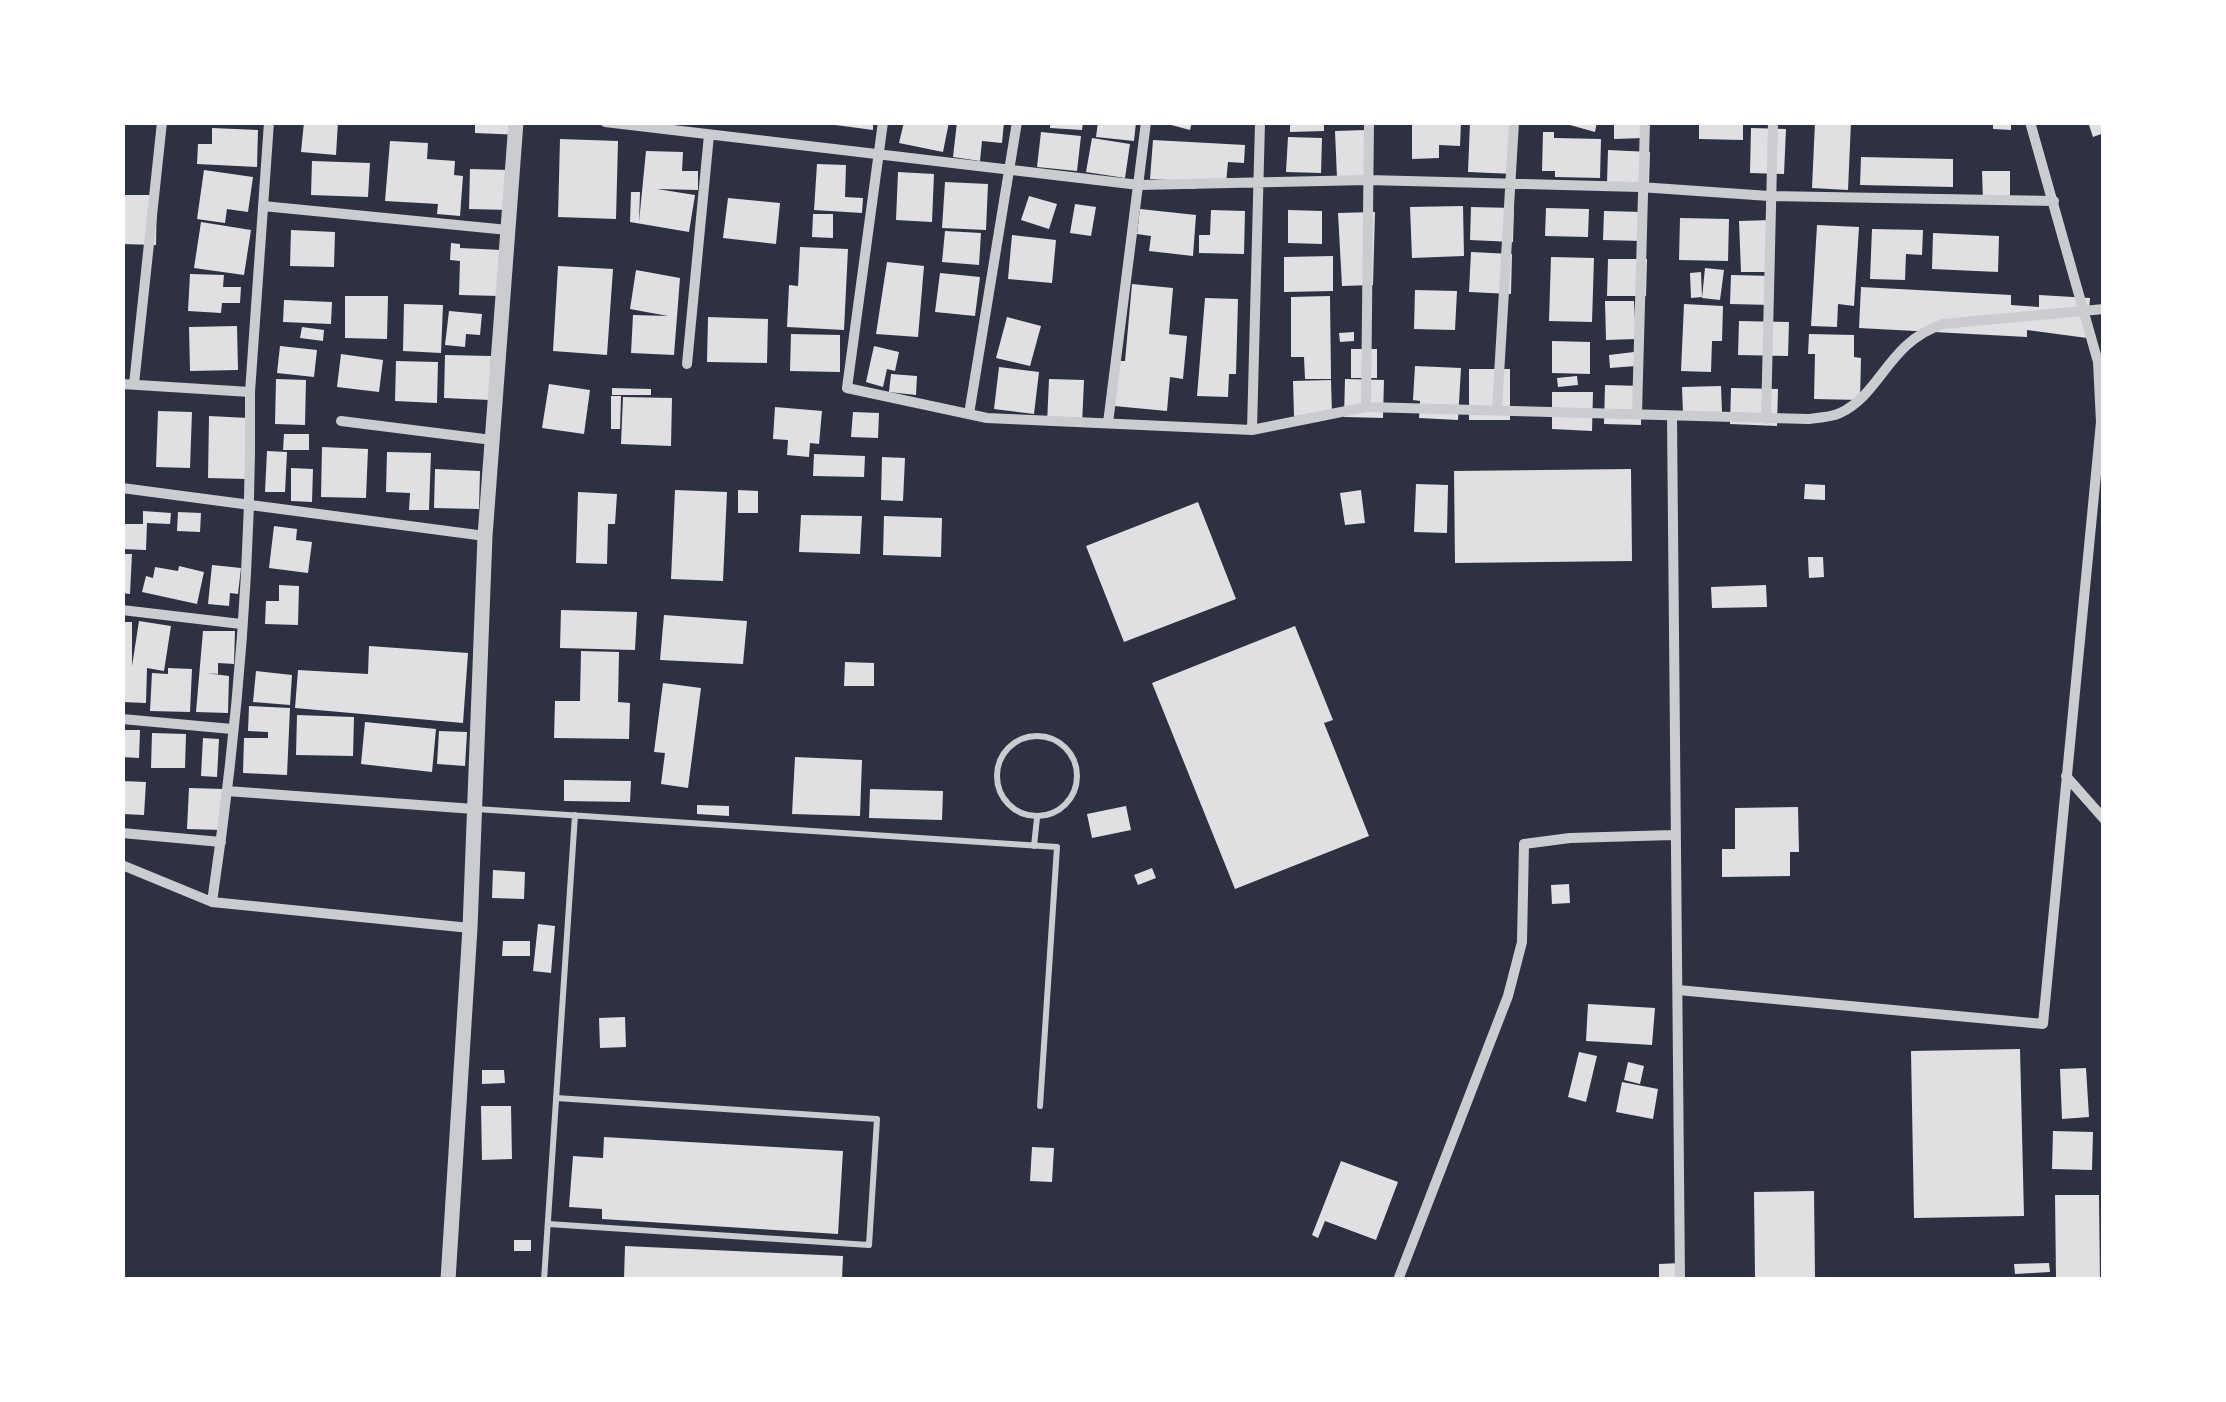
<!DOCTYPE html>
<style>
body{margin:0}
#map{position:relative;width:2226px;height:1402px;overflow:hidden;background:#2d3142;font-family:"DejaVu Sans",sans-serif}
canvas{display:block}
.frame{position:absolute;inset:0;border:125px solid #fff;pointer-events:none}
</style>
<div id="map">
<canvas width="2226" height="1402"></canvas>
<div class="frame"></div>
</div>
<script>
const ctx = document.querySelector('canvas').getContext('2d');
ctx.lineJoin = 'round';
function paint(path, color) { ctx.fillStyle = color; ctx.fill(path, 'evenodd'); }
function strokePath(path, color, width, dash) { ctx.strokeStyle = color; ctx.lineWidth = width; ctx.lineCap = dash ? 'butt' : 'round'; ctx.setLineDash(dash || []); ctx.stroke(path); }
paint(new Path2D(`
 M304 122H338L336 155 301 152Z
 M475 122H522V135L475 133Z
 M813 122H873V130Z
 M904 122H949L943 152 899 143Z
 M957 122H1004L1002 143 982 141 980 161 953 157Z
 M1050 122H1083L1082 130 1050 128Z
 M1098 122H1136L1134 141 1096 137Z
 M1160 122H1192L1190 130Z
 M1290 122H1324V131L1290 132Z
 M1412 122H1461L1460 146 1439 145V158L1412 159Z
 M1470 122H1517L1515 174 1468 172Z
 M1559 122H1597L1595 132Z
 M1614 122H1644V138L1614 139Z
 M1699 122H1743V140L1699 139Z
 M1815 122H1851L1848 190 1812 188Z
 M1993 122H2011V130L1993 129Z
 M2088 122H2104V133L2093 137Z
 M212 128 258 130 257 167 197 164 198 144H212Z
 M1751 128 1786 129 1784 174 1750 173Z
 M1366 130 1368 177 1337 178 1335 131Z
 M1041 132 1081 136 1077 171 1037 167Z
 M1543 132H1554V138L1601 139 1600 178 1555 177V171H1542Z
 M1288 137 1322 138 1321 173 1286 172Z
 M1092 138 1130 144 1125 178 1086 172Z
 M560 139 618 141 616 219 558 217Z
 M1153 140 1245 145 1244 163 1228 162 1226 183 1197 180 1196 189 1168 186V180L1150 179Z
 M390 141 428 143 427 159 455 161 454 175 463 176 460 216 437 214 438 204 385 201Z
 M1608 150 1650 152 1649 185 1607 183Z
 M646 151 683 152 682 171H698V190L657 189 695 195 689 232 630 222 631 192H640L639 222Z
 M1861 157 1953 159V187L1860 185Z
 M312 161 370 163 368 197 311 195Z
 M817 164 846 165 845 197 863 198 862 213 814 210Z
 M470 169 511 170 510 210 469 209Z
 M204 170 253 177 248 212 227 209 225 223 197 219Z
 M1982 171H2010V200L1983 201Z
 M898 172 934 174 932 222 896 220Z
 M945 182 988 184 986 230 942 228Z
 M122 195H157L156 245 122 244Z
 M1029 196 1057 204 1049 229 1021 220Z
 M728 198 780 203 776 244 723 238Z
 M1075 204 1096 207 1091 236 1070 233Z
 M1463 206 1464 256 1412 258 1410 207Z
 M1471 207 1514 208 1513 242 1470 240Z
 M1546 208 1589 209 1588 237 1545 236Z
 M1140 209 1196 215 1193 256 1149 251 1151 236 1137 234Z
 M1211 210 1245 211 1244 254 1199 253V235H1210Z
 M1288 210 1322 211V244L1288 243Z
 M1604 211 1643 212 1642 241 1603 240Z
 M1375 212 1373 285 1342 286 1338 213Z
 M813 214H833V238L812 237Z
 M1680 218 1729 219 1728 261 1679 260Z
 M1773 220 1771 272H1741L1739 221Z
 M201 222 251 230 244 275 194 268Z
 M1817 225 1859 227 1854 306 1838 304 1837 327 1811 326Z
 M1872 229 1923 230 1922 255 1906 254 1905 280 1870 279Z
 M291 230 335 232 334 267 290 266Z
 M945 231 981 233 979 265 942 262Z
 M1933 233 1999 236 1998 272 1932 269Z
 M1012 235 1056 240 1052 283 1008 279Z
 M451 243 460 244V248L502 250 500 296 459 295 460 261 450 260Z
 M800 247 848 249 844 330 787 327 789 285 798 286Z
 M1471 252 1512 254 1511 294 1469 292Z
 M1333 256V291L1284 292V257Z
 M1551 257 1594 258 1592 322 1549 321Z
 M1608 259H1647L1646 296H1607Z
 M887 262 924 266 918 337 876 334Z
 M558 266 613 269 607 355 553 351Z
 M1705 268 1724 270 1720 300 1702 298Z
 M636 270 680 278 674 355 631 353 633 315 668 316 630 309Z
 M1701 272 1702 297 1691 298 1690 273Z
 M940 273 980 277 975 316 935 312Z
 M190 274 224 275 223 287H241L240 303H222L221 313 188 311Z
 M1731 275 1773 276 1772 305 1730 304Z
 M1132 284 1173 288 1169 334 1187 336 1183 379 1170 377 1167 411 1114 406 1118 361H1125Z
 M1861 287 2011 295V305L2039 307V295L2090 298 2087 338 2027 330V337L1859 328Z
 M1415 290 1457 291 1455 330 1414 329Z
 M345 296H388L387 339 345 338Z
 M1330 296 1331 379H1305L1304 357H1291V297Z
 M1205 298 1238 299 1236 374H1229L1228 397 1197 396Z
 M284 300 332 302 331 324 283 322Z
 M1605 301H1634L1636 339 1606 340Z
 M404 304 443 305 441 353 403 351Z
 M1684 304 1723 306 1722 341H1712L1711 372 1681 371Z
 M449 311 482 314 480 335 466 334 465 347 445 345Z
 M708 317 768 319 767 363 707 362Z
 M1007 317 1041 326 1030 366 996 358Z
 M1739 321 1789 322 1788 356 1738 355Z
 M237 326 238 370 190 371 189 327Z
 M302 327 324 330 323 341 300 338Z
 M1354 332V341L1340 342 1339 333Z
 M791 334 840 335V372L790 371Z
 M1809 334 1854 335V357L1861 358 1860 400 1814 399 1815 354H1808Z
 M1552 341 1590 342V374L1552 373Z
 M280 346 317 350 314 377 277 373Z
 M874 346 899 352 895 371 887 369 883 387 866 382Z
 M1351 349H1377V378H1351Z
 M1634 352 1636 366 1610 368 1609 355Z
 M341 354 383 360 379 392 337 387Z
 M445 355 491 356 490 400 444 398Z
 M396 361 438 362 437 403 395 401Z
 M1415 366 1461 368 1458 420 1419 418 1420 401 1413 400Z
 M999 367 1039 372 1034 414 994 409Z
 M1469 369H1510V420H1469Z
 M891 374 917 376 916 395 889 392Z
 M1577 376 1578 385 1558 387 1557 378Z
 M276 379 306 380 305 425 275 424Z
 M1049 379 1084 380 1082 425 1047 424Z
 M1345 379 1384 380 1383 418 1344 417Z
 M1331 380 1332 415 1294 416 1293 381Z
 M549 384 590 390 584 434 542 428Z
 M1605 385 1642 386 1641 425 1604 424Z
 M1721 386 1722 413 1683 414 1682 387Z
 M612 388 651 389V395H612Z
 M1731 388 1778 389 1777 426 1730 424Z
 M1552 392H1593L1592 431 1552 429Z
 M611 396H621L620 429H611Z
 M623 397 672 398 671 446 621 444Z
 M775 407 822 411 819 444 810 443 809 457 787 455 788 440 773 439Z
 M158 411 192 412 190 468 156 467Z
 M853 412 879 413 878 438 851 437Z
 M209 416 248 418 246 479 208 478Z
 M284 434H309V450H283Z
 M322 447 368 449 366 498 321 497Z
 M267 451 287 452 285 492H265Z
 M387 452 431 453 429 510H409L410 493 386 492Z
 M814 454 865 456 864 477 813 476Z
 M882 457 905 458 903 501 881 500Z
 M291 468 313 469 312 502 291 501Z
 M435 469 480 471 479 509 434 508Z
 M1631 469 1632 561 1455 563 1454 471Z
 M1416 484 1448 485 1447 533 1414 532Z
 M1805 484 1825 485V500L1804 499Z
 M675 490 727 492 723 581 671 579Z
 M738 490 758 491V513H738Z
 M1361 490 1365 523 1345 525 1340 493Z
 M578 492 617 494 615 524H608L607 564 576 563Z
 M1198 502 1236 599 1124 642 1086 546Z
 M143 511 171 513 170 524 147 523 146 550 122 549V524H143Z
 M178 512 201 513 200 532 177 531Z
 M801 515 862 516 860 554 799 552Z
 M884 516 942 518 941 557 883 555Z
 M274 526 297 529 296 540 312 542 308 573 269 568Z
 M122 554H132L130 594 122 593Z
 M1808 557H1823L1824 577 1809 578Z
 M212 565 241 568 238 594 230 593 229 606 208 604Z
 M179 566 204 572 197 604 142 592 146 576 153 578 155 567 178 571Z
 M279 585 299 586 298 625 265 624 266 601H279Z
 M1766 585 1767 607 1712 608 1711 587Z
 M561 610 637 612 635 650 560 648Z
 M664 615 747 621 743 664 660 660Z
 M139 621 171 626 164 671 147 668 146 703 122 702V622H132V666Z
 M1295 626 1333 720 1324 723 1369 836 1235 889 1152 683Z
 M203 631H235L234 664 218 663V674L206 673 229 676 228 713 196 712Z
 M369 646 468 653 463 723 295 708 298 670 368 674Z
 M581 651 619 652 618 702 630 703 629 739 554 738 555 701H580Z
 M845 662 874 663V686H844Z
 M168 668 192 669 190 712 150 711 152 673 168 674Z
 M256 671 292 675 290 705 253 702Z
 M663 683 701 688 688 788 661 784 665 753 654 752Z
 M249 706 290 708 287 775 243 773 244 738H268V732L248 731Z
 M297 715 354 717 353 756 296 755Z
 M365 722 436 729 432 772 361 764Z
 M122 730H140L139 758 122 757Z
 M439 731 467 732 465 766 437 764Z
 M152 733 186 734 185 768H151Z
 M203 738 219 739 217 777 201 776Z
 M795 757 862 760 860 816 792 814Z
 M564 780 631 781 630 802 564 801Z
 M122 781 146 782 144 815 122 814Z
 M189 788 224 789 222 830 187 829Z
 M870 789 943 791 942 820 869 818Z
 M697 805 729 806V816L697 814Z
 M1126 806 1131 830 1092 838 1087 814Z
 M1798 807 1799 852H1790V876L1722 877V849H1735V808Z
 M1152 868 1156 878 1138 885 1134 875Z
 M493 870 525 872 524 899 492 898Z
 M1569 884 1570 903 1552 904 1551 885Z
 M538 924 555 926 551 973 533 971Z
 M503 941H530V956H502Z
 M1588 1004 1655 1008 1652 1045 1586 1041Z
 M625 1017 626 1047 600 1048 599 1018Z
 M2020 1049 2024 1216 1914 1218 1911 1051Z
 M1579 1052 1597 1056 1586 1102 1568 1097Z
 M1628 1062 1644 1066 1640 1084 1624 1080Z
 M2086 1068 2089 1117 2062 1119 2060 1069Z
 M482 1070H504L505 1083 482 1084Z
 M1622 1082 1658 1089 1653 1119 1616 1112Z
 M481 1106H511L512 1159 482 1160Z
 M2053 1131 2093 1132 2092 1170 2052 1169Z
 M604 1137 843 1151 838 1234 602 1219V1209L569 1207 573 1156 603 1158Z
 M1032 1147 1054 1148 1052 1182 1030 1181Z
 M1341 1161 1398 1182 1376 1240 1325 1221 1318 1238 1312 1235Z
 M1814 1191 1815 1277H1755L1754 1192Z
 M2055 1195H2099L2100 1279H2056Z
 M514 1240H531V1251H514Z
 M625 1246 843 1256 842 1279H624Z
 M1681 1263V1279H1659V1264Z
 M2049 1263 2050 1272 2015 1274 2014 1264Z`), '#e0e0e3');
strokePath(new Path2D(`
 M997 776a40 40 0 1 1 80 0a40 40 0 1 1-80 0Z
 M476 809 1057 847 1040 1106
 M1034 846 1037 818
 M548 1224 869 1245 877 1119 556 1098
 M544 1280 575 815`), '#caccd0', 6);
strokePath(new Path2D(`
 M605 122 1139 185 1368 180 1640 187 1769 196 2054 201
 M883 122 847 388 987 418 1252 430 1366 407 1808 419C1818 418 1832 417 1840 413 1881 394 1888 342 1943 324L2104 309
 M263 206 508 230
 M687 364 709 135
 M122 384 250 392 269 122
 M134 384 162 122
 M1366 407 1369 122
 M1497 409 1514 122
 M1637 413 1645 122
 M969 414 1017 122
 M1672 417 1680 1280
 M1766 419 1773 122
 M341 421 492 440
 M1108 423 1146 122
 M1252 430 1260 122
 M122 488 485 536
 M122 610 241 624
 M122 719 232 729
 M2066 776 2104 819
 M227 791 474 809
 M122 833 221 842
 M122 865 212 902 470 928
 M212 902C237 734 252 562 250 392
 M1678 990 2043 1024 2101 422 2098 362 2030 122
 M1398 1280 1508 996 1522 942 1524 844 1570 838 1673 835`), '#caccd0', 10);
strokePath(new Path2D(`
 M448 1280 470 928 485 536 516 122`), '#caccd0', 15);
</script>
